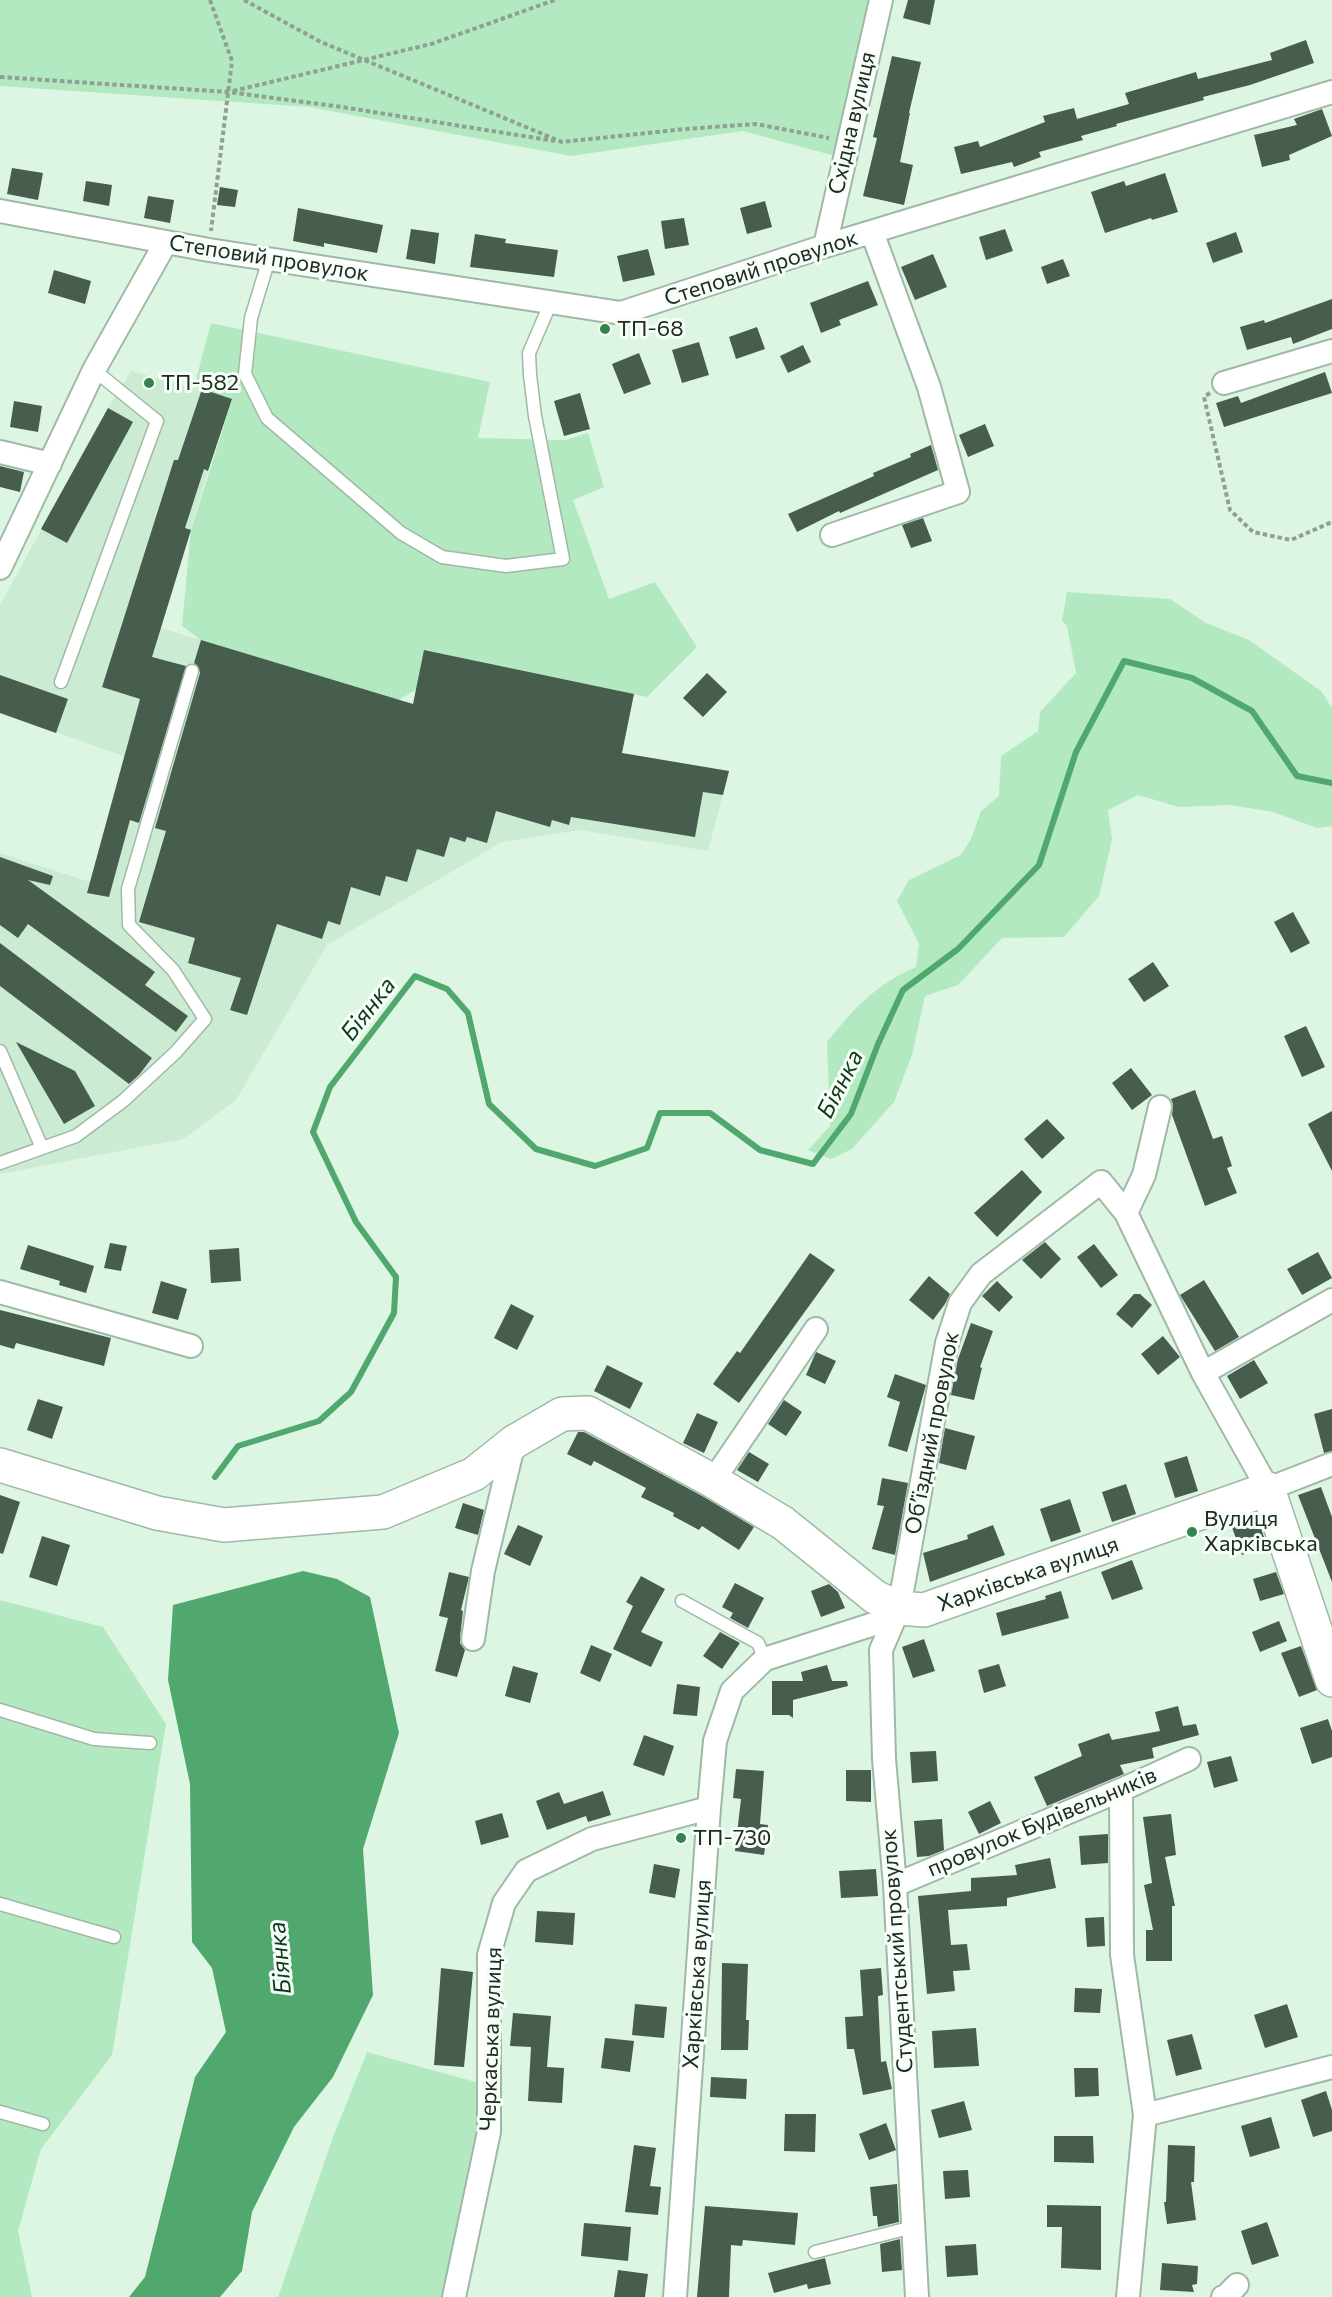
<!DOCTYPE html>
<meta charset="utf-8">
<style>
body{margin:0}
canvas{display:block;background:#ddf6e3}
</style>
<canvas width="1332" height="2297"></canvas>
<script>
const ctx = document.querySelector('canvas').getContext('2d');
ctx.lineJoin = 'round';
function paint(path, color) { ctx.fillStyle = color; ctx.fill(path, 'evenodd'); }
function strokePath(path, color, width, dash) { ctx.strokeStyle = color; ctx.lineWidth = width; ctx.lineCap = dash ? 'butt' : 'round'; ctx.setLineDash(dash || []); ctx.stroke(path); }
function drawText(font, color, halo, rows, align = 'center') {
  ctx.font = font + ' Commissioner,sans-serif'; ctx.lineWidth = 6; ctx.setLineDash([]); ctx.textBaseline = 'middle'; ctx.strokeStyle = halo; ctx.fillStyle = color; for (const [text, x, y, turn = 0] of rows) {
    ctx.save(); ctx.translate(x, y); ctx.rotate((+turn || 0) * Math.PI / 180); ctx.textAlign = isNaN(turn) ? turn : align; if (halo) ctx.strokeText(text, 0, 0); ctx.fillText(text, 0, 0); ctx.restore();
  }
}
paint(new Path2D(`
 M131 371 232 399 208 471 161 628 519 737 729 771 708 851 579 830 502 842 327 945 236 1100 183 1139 0 1174V853L90 882 124 756 0 713V605L108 408Z`), '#cbebd3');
paint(new Path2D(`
 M0 0H876L835 156 743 131 571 156 309 107 0 86Z
 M211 323 490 382 478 438 565 440 588 433 604 487 573 500 609 599 655 582 697 647 647 697 425 650 416 690 398 700 201 640 182 626 191 530 232 400 194 387Z
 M1067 592 1170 599 1206 623 1249 640 1321 691 1332 708V826L1317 828 1273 812 1230 805 1179 807 1138 795 1108 810 1112 839 1099 896 1064 937 1002 938 958 985 925 996 912 1055 894 1102 852 1149 831 1159 808 1150 830 1126 827 1042C854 1008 875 985 916 967L919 944 897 901 909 880 961 855 971 839 981 811 999 796 1001 756 1038 731 1040 712 1076 673 1067 626 1062 621Z
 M0 1600 103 1627 166 1724 112 2055 41 2149 18 2231 32 2297H0Z
 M367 2052 479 2083 478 2146 443 2297H278L333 2137Z`), '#b3e9c1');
paint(new Path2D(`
 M303 1571 337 1579 370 1597 399 1733 363 1849 373 1995 333 2077 294 2127 252 2212 242 2271 220 2297H129L145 2277 195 2077 226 2032 212 1968 192 1942 190 1784 168 1680 173 1605Z`), '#50a86e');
strokePath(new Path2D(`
 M215 1477 238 1446 319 1421 351 1392 394 1313 396 1277 356 1222 313 1132 330 1087 415 976 447 989 468 1013 489 1104 536 1149 595 1166 647 1148 660 1113H710L760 1150 813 1164 851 1114 878 1044 903 990 958 949 1039 865 1076 752 1124 661 1192 678 1252 711 1297 776 1332 783`), '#50a86e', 6);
paint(new Path2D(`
 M908 0H935L930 25 903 18Z
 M1306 40 1314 63 1250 85 1203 97 1204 100 1116 124 1117 126 1081 136 1083 140 1039 152 1041 157 1014 167 1012 162 961 174 954 147 978 141 980 147 1045 122 1043 116 1074 108 1077 119 1129 104 1125 93 1196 72 1198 79 1272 60 1270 53Z
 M892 56 921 62 909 113H910L900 162 913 165 904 205 863 196 877 138 873 137Z
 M1322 109 1332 136 1289 155 1290 160 1262 167 1254 135 1297 125 1294 119Z
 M12 168 43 173 38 200 7 194Z
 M1165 173 1178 212 1152 220 1151 218 1105 233 1091 192 1124 181 1126 186Z
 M86 181 112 185 109 206 83 201Z
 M220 187 238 190 235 207 217 205Z
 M148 196 174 200 170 223 144 218Z
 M765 201 772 227 747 234 740 208Z
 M298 208 383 225 377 253 324 243V247L293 241Z
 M684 218 689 245 665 249 661 221Z
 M411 229 439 233 435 264 406 259Z
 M1005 229 1013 251 986 260 979 237Z
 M1236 232 1243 252 1213 263 1206 243Z
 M475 234 506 239 505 243 558 250 554 277 470 267Z
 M648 249 655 275 623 282 617 256Z
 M933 254 947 287 915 300 901 267Z
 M1063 259 1070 276 1047 284 1041 267Z
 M54 270 91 281 85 304 48 293Z
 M868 281 878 305 839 320 841 325 821 333 810 303Z
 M1332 299V329L1293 344 1291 337 1247 350 1240 327 1264 320 1265 323Z
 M757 327 765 349 736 359 729 337Z
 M699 342 709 375 682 383 672 350Z
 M803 345 811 362 788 373 780 356Z
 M639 353 651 384 624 394 612 364Z
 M1325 372 1332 393 1224 427 1216 403 1238 396 1241 403Z
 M202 389 232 399 208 471 204 469 185 528 191 530 152 657 186 666 139 823 130 820 109 897 87 893 140 699 102 687 174 460H178Z
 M580 393 590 429 564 436 554 401Z
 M14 401 42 406 38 432 10 427Z
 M108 408 133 422 67 543 41 529Z
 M985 424 994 446 968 457 959 435Z
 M931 445 938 470 840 513 839 511 797 532 788 514 874 476 873 473 911 457 910 454Z
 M0 466 24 472 20 492 0 487Z
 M923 518 932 541 911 548 902 525Z
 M201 640 413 704 424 650 634 694 622 753 729 771 723 795 703 792 695 837 571 817 569 825 552 820 550 827 496 811 487 843 467 837 465 842 450 837 444 857 417 849 407 882 386 876 380 896 351 887 340 925 328 921 322 939 277 924 247 1015 230 1010 241 978 188 963 195 938 139 922 166 831 155 828 200 673 198 666 194 663Z
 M707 673 727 692 703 717 683 698Z
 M0 675 68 699 56 733 0 713Z
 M0 857 53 876 50 885 28 880 155 972 145 985 188 1016 176 1032 28 924 18 938 0 925Z
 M1293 912 1310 943 1291 953 1274 922Z
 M0 943 152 1058 139 1075 129 1084 0 986Z
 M1153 962 1169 986 1144 1002 1128 979Z
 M1306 1026 1325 1067 1302 1077 1284 1036Z
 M16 1042 75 1071 95 1106 64 1124Z
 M1131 1068 1152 1095 1132 1110 1112 1083Z
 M1195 1090 1213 1139 1222 1136 1232 1166 1227 1168 1237 1193 1205 1206 1172 1115 1173 1104 1171 1099Z
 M1332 1111V1171L1308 1124Z
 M1047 1119 1065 1138 1042 1159 1024 1139Z
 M1022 1170 1042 1192 997 1237 974 1213Z
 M1045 1242 1061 1259 1041 1279 1022 1260Z
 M110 1243 127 1246 121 1271 104 1268Z
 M1094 1244 1118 1275 1101 1288 1077 1257Z
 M28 1245 94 1266 86 1293 59 1285 60 1281 20 1269Z
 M239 1248 241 1281 211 1283 209 1250Z
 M1318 1252 1332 1278 1302 1295 1287 1269Z
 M810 1253 835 1270 739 1403 713 1384 737 1351 740 1353Z
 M929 1276 950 1294 945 1304 933 1320 909 1300Z
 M1204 1280 1239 1337 1215 1351 1180 1295Z
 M161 1281 187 1289 178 1320 152 1313Z
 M997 1281 1013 1297 999 1312 982 1296Z
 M1134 1294H1140L1152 1305 1132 1328 1116 1314Z
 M511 1304 534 1316 517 1350 494 1338Z
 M0 1310 111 1338 104 1366 16 1343 14 1349 0 1345Z
 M971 1323 993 1331 980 1367 982 1368 974 1400 951 1395 958 1359Z
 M1163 1336 1180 1357 1158 1375 1141 1354Z
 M816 1352 836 1361 825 1384 806 1375Z
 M1254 1360 1268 1383 1240 1399 1227 1376Z
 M607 1365 643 1383 630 1409 594 1391Z
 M895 1374 926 1385 907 1452 888 1446 900 1402 887 1397Z
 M38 1399 63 1407 52 1439 27 1430Z
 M784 1400 802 1412 786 1436 768 1424Z
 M1332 1409V1451L1324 1453 1314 1414Z
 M697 1413 718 1422 704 1453 683 1443Z
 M945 1428 975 1436 966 1470 939 1463Z
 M578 1432H584L704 1497 754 1527 739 1550 702 1526 699 1530 673 1516 674 1513 641 1497 646 1488 594 1461 591 1466 567 1454Z
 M749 1452 769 1464 758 1482 737 1470Z
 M1187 1456 1198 1491 1175 1498 1164 1463Z
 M882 1478 908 1483 895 1555 872 1549 884 1506 877 1505Z
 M1126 1484 1136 1514 1112 1522 1102 1492Z
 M1321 1487 1332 1517V1582L1298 1495Z
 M0 1495 20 1502 3 1554 0 1553Z
 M1070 1499 1081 1532 1051 1542 1040 1509Z
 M463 1503 484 1510 478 1535 455 1528Z
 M1256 1513 1267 1546 1242 1555 1230 1522Z
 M518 1525 543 1536 530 1566 504 1554Z
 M993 1525 1005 1555 930 1582 923 1553 968 1539 967 1535Z
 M42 1536 70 1545 57 1586 29 1577Z
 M1132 1560 1143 1589 1112 1600 1101 1572Z
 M449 1572 469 1577 461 1610 463 1611 460 1637V1643L465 1650 457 1677 435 1671 448 1618 439 1616Z
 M1276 1572 1284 1594 1260 1601 1253 1579Z
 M641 1576 665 1589 641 1632 663 1642 651 1667 613 1649 633 1606 626 1602Z
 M735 1583 764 1598 748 1628 730 1618 733 1613 722 1607Z
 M829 1584 838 1592 845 1608 821 1617 811 1591Z
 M1061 1591 1069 1618 1002 1636 996 1613 1046 1599 1045 1596Z
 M1279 1621 1287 1641 1260 1652 1252 1632Z
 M720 1632 740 1643 722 1669 703 1656Z
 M924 1639 935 1671 913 1678 902 1647Z
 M591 1645 612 1654 600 1682 580 1673Z
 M1301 1646 1317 1690 1299 1697 1281 1653Z
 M999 1664 1006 1686 984 1693 978 1670Z
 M827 1665 832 1681H847L848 1686 793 1700V1718L789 1715H772V1681H803L801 1672Z
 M513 1666 538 1673 530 1703 505 1696Z
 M677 1684 700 1687 697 1716 673 1714Z
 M1178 1706 1183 1726 1196 1724 1199 1735 1152 1748 1154 1758 1120 1765 1124 1774 1047 1806 1034 1777 1082 1756 1078 1744 1109 1733 1112 1740 1160 1731 1155 1712Z
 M1328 1719 1332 1731V1757L1312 1764 1300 1728Z
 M644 1735 674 1746 664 1776 633 1765Z
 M936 1751 938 1781 912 1783 910 1752Z
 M1231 1756 1238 1781 1214 1788 1207 1762Z
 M736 1769 764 1771 760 1824 768 1825 764 1855 735 1851 741 1799 733 1798Z
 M846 1770H871V1802L846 1801Z
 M603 1791 611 1815 588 1822 586 1816 547 1830 536 1801 559 1792 564 1804Z
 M990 1801 1001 1823 979 1834 968 1812Z
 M502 1813 509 1837 481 1845 475 1821Z
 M1171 1814 1176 1855 1165 1857 1175 1906H1172V1961H1146V1930H1153L1144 1885 1152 1883 1143 1817Z
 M942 1819 944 1850 929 1856 917 1857 914 1821Z
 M1108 1834V1863L1081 1865 1079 1836Z
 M1050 1858 1056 1888 1007 1898V1906L948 1910 951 1945 967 1944 970 1970 953 1971 955 1991 927 1994 918 1896 971 1891V1878L1017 1875 1015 1865Z
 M654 1864 680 1869 675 1898 649 1893Z
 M876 1869 878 1896 841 1898 839 1871Z
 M537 1911 575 1913 573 1945 535 1942Z
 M1104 1917 1105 1946 1087 1947 1085 1918Z
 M722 1963 748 1964 746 2020H749L748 2050H721Z
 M441 1968 473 1972 464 2067 434 2065Z
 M881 1968 883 1995 878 1996 881 2062 886 2061 892 2089 863 2095 854 2049H847L845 2017 863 2016 860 1970Z
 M1075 1988 1102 1989 1100 2013 1074 2012Z
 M635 2004 667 2007 664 2038 632 2035Z
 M1287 2004 1298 2037 1265 2048 1254 2015Z
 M513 2013 551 2016 547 2067 564 2068 562 2103 528 2101 531 2047 510 2046Z
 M976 2028 979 2066 934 2068 932 2031Z
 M1192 2034 1202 2069 1176 2076 1167 2040Z
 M605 2038 634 2041 630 2072 601 2068Z
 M1074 2068H1098L1099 2096 1075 2097Z
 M711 2077 747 2079 746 2099 710 2097Z
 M1326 2091 1332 2110V2131L1313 2137 1301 2100Z
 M964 2101 972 2130 939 2138 931 2110Z
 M785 2114H816L815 2152 784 2151Z
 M1271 2117 1280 2148 1250 2157 1241 2126Z
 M886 2123 896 2150 869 2160 859 2134Z
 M1054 2136H1093L1094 2163 1054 2162Z
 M634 2145 656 2148 650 2186 661 2187 658 2215 625 2212Z
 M1168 2145 1195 2146 1194 2182H1191L1196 2220 1167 2224 1164 2202H1166Z
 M968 2170 970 2197 945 2199 943 2171Z
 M897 2184 899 2222 878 2227 877 2216H873L870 2187Z
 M1047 2205 1101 2206V2270L1061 2268 1062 2227H1047Z
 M705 2206 798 2213 795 2245 743 2240 742 2246 731 2245 729 2297H697Z
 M1267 2222 1279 2256 1252 2265 1241 2231Z
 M584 2223 631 2227 628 2261 581 2256Z
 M900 2239 902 2270 882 2272 880 2244Z
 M976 2244 978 2275 947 2277 945 2246Z
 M825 2258 831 2284 808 2289 807 2284 774 2293 768 2273Z
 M1162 2263 1198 2266 1197 2284 1192 2285 1194 2292 1160 2290Z
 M618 2270 648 2274 645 2297H614Z`), '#475d4d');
const lane = new Path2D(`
 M269 259 251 318 245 374 267 418 401 533 442 557 506 566 563 559 535 416 530 375 529 353 551 302
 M61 682 157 421 94 370
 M0 1051 42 1148
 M0 1163 76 1136 123 1101 175 1053 205 1019 173 970 129 925 128 889 192 671
 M682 1601 758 1643 765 1659
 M0 1710 94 1739 150 1743
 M0 1904 114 1937
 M0 2112 43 2124
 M815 2252 913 2227`);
const street = new Path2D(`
 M0 211 209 250 621 313 825 246 1332 92
 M825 246 881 0
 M1224 383 1332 351
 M0 452 50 464
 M832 535 958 492 929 387 872 232
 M0 568 94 370 166 242
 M1126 1213 1144 1175 1160 1107
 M0 1292 191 1346
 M1203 1373 1332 1300
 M713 1481 816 1329
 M473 1639 483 1571 514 1442
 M1121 1790 1122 1955 1145 2115 1128 2297
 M895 1885 1121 1790 1189 1759
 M1145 2115 1332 2067
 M454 2297 489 2132V1955L504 1903 526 1871 592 1839 709 1808
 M675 2297 709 1808 715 1741 732 1691 765 1659 880 1622 899 1608
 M917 2297 895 1885 884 1759 881 1650 899 1608 947 1343 960 1303 981 1274 1101 1182 1126 1213 1203 1373 1268 1489 1332 1464
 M1223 2297 1226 2296 1237 2285`);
const secondary = new Path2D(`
 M0 1465 157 1513 224 1525 383 1512 474 1474 514 1442 562 1414 588 1413 713 1481 783 1523 875 1597 899 1608 924 1610 1268 1489 1332 1680`);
strokePath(lane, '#a0b8a6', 15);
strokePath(street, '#a0b8a6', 26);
strokePath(secondary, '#a0b8a6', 36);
strokePath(new Path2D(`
 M210 0 232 61 211 231
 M244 0 321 42 562 142 685 129 756 124 829 138
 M0 77 228 92 342 107 555 141
 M233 91 431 44 555 0
 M1210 393 1204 397 1230 510 1253 532 1291 540 1332 522`), '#8ea193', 4, [4.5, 3]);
strokePath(lane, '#fff', 12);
strokePath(street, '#fff', 22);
strokePath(secondary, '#fff', 33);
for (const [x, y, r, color] of [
 [605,329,6,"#368352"],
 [149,383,6,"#368352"],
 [1192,1532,6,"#368352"],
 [681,1838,6,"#368352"]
]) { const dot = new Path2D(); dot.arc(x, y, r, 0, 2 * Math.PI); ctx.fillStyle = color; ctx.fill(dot); strokePath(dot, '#f5fff7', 2); }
drawText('22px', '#212a23', '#f5fff7', [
 ["Східна вулиця",852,123,-77],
 ["Степовий провулок",269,258,9],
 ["Степовий провулок",761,268,-18],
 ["Обʼїздний провулок",932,1433,-79],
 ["Харківська вулиця",1028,1574,-19],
 ["провулок Будівельників",1042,1822,-23],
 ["Студентський провулок",897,1951,-94],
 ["Харківська вулиця",697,1974,-86],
 ["Черкаська вулиця",491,2039,-88]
]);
drawText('22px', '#212a23', '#f5fff7', [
 ["ТП-68",617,329],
 ["ТП-582",161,383],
 ["Вулиця",1204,1519],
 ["Харківська",1204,1544],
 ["ТП-730",693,1838]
], 'left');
drawText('italic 24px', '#133820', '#f5fff7', [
 ["Біянка",368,1009,-52],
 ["Біянка",840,1084,-63],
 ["Біянка",280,1958,-95]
]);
</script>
